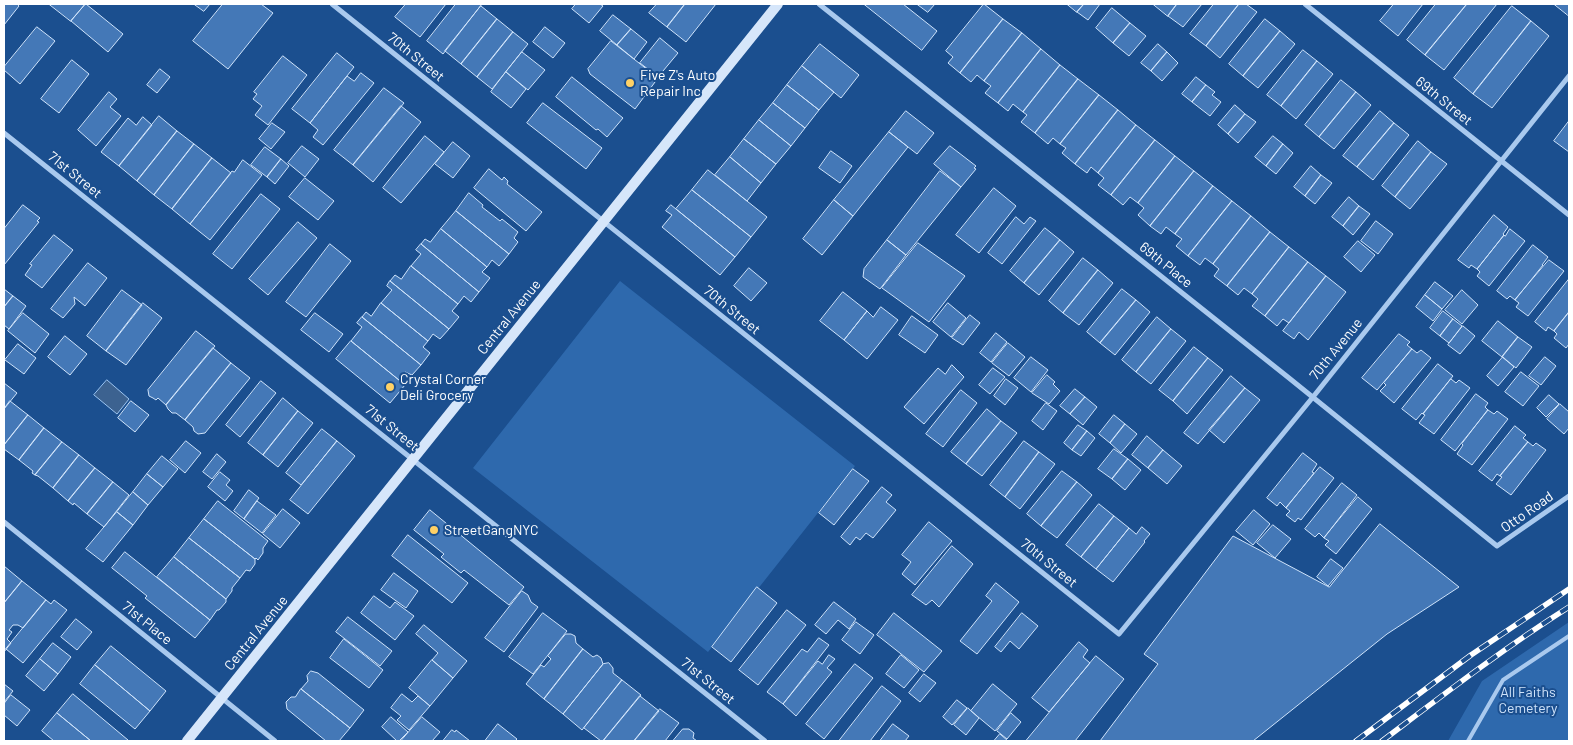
<!DOCTYPE html>
<style>
body{margin:0}
#map{position:relative;width:1573px;height:745px;overflow:hidden;background:#1b4f8f;font-family:Barlow,sans-serif}
canvas{display:block}
.frame{position:absolute;inset:0;border:5px solid #fff;pointer-events:none}
</style>
<div id="map">
<canvas width="1573" height="745"></canvas>
<div class="frame"></div>
</div>
<script>
const ctx = document.querySelector('canvas').getContext('2d');
ctx.lineJoin = 'round';
function paint(path, color) { ctx.fillStyle = color; ctx.fill(path, 'evenodd'); }
function strokePath(path, color, width, dash) { ctx.strokeStyle = color; ctx.lineWidth = width; ctx.lineCap = dash ? 'butt' : 'round'; ctx.setLineDash(dash || []); ctx.stroke(path); }
function drawText(font, color, halo, rows, align = 'center') {
  ctx.font = font + ' Barlow,sans-serif'; ctx.lineWidth = 4; ctx.setLineDash([]); ctx.textBaseline = 'middle'; ctx.strokeStyle = halo; ctx.fillStyle = color; for (const [text, x, y, turn = 0] of rows) {
    ctx.save(); ctx.translate(x, y); ctx.rotate((+turn || 0) * Math.PI / 180); ctx.textAlign = isNaN(turn) ? turn : align; if (halo) ctx.strokeText(text, 0, 0); ctx.fillText(text, 0, 0); ctx.restore();
  }
}
paint(new Path2D(`
 M620 281 855 466 708 652 473 468Z
 M1569 622V741H1448L1482 681Z`), '#2e69ad');
const water = new Path2D(`
 M107 380 129 399 117 414 94 395Z`);
paint(water, '#3c6290');
strokePath(water, '#9cc4f0', 1);
const building = new Path2D(`
 M4 4H17L19 6 4 25Z
 M49 4H85L71 21Z
 M86 4 123 34 108 52 71 21Z
 M194 4H210L204 11Z
 M223 4H261L273 13 228 69 193 41Z
 M406 4H446L420 37 395 17Z
 M456 4H482L443 54 427 41Z
 M576 4H600L603 6 589 23 572 9Z
 M657 4H685L667 27 649 13Z
 M685 4H716L686 42 667 27Z
 M864 4H903L937 31 922 50Z
 M917 4H935L928 12Z
 M984 4 1003 19 960 73 948 63 953 57 946 51Z
 M1067 4H1084L1077 12Z
 M1084 4H1100L1088 20 1077 12Z
 M1153 4H1177L1168 16Z
 M1177 4H1202L1183 27 1168 16Z
 M1214 4H1239L1206 46 1190 34Z
 M1239 4H1246L1257 12 1220 58 1206 46Z
 M1394 4H1423L1398 36 1380 21Z
 M1436 4H1467L1425 55 1407 40Z
 M1467 4H1497L1444 70 1425 55Z
 M1554 4H1569V14L1568 15Z
 M481 6 497 19 461 64 445 51Z
 M1512 6 1531 21 1473 94 1454 78Z
 M1112 8 1130 23 1113 43 1096 28Z
 M613 15 631 29 617 45 600 31Z
 M497 19 513 32 477 77 461 64Z
 M1003 19 1022 33 984 81 977 75 971 82 960 73Z
 M1265 19 1280 31 1243 76 1229 64Z
 M1531 21 1549 36 1492 108 1473 94Z
 M1130 23 1146 36 1129 56 1113 43Z
 M37 27 55 41 20 84 4 70V67Z
 M545 27 565 43 553 58 533 42Z
 M631 29 647 42 634 59 617 45Z
 M1280 31 1295 44 1258 88 1243 76Z
 M513 32 528 44 492 89 477 77Z
 M1022 33 1041 49 998 103 985 93 991 86 984 81Z
 M660 38 678 53 658 77 640 63Z
 M611 41 658 78 635 109 590 74 588 69Z
 M820 44 859 75 841 98 802 66Z
 M1158 44 1167 52 1151 71 1141 63Z
 M1041 49 1060 65 1023 112 1013 104 1008 111 998 103Z
 M1303 50 1317 61 1281 106 1267 95Z
 M522 52 545 70 528 90 506 72Z
 M1167 52 1178 63 1162 81 1151 71Z
 M337 53 354 67 310 123 292 109Z
 M283 56 307 75 268 125 255 115 262 106 253 99 257 94 254 92Z
 M72 60 89 74 59 113 41 99Z
 M1317 61 1333 74 1296 119 1281 106Z
 M1060 65 1078 79 1035 133 1021 122 1027 115 1023 112Z
 M802 66 834 92 819 110 787 85Z
 M160 69 170 77 157 93 147 85Z
 M506 72 526 89 511 108 491 92Z
 M361 73 374 83 323 145 313 137 318 130 310 123 347 76 354 81Z
 M572 77 623 118 607 137 598 129 596 130 556 97Z
 M1196 77 1206 85 1192 102 1182 94Z
 M1078 79 1099 95 1060 144 1053 138 1048 144 1035 133Z
 M1341 80 1356 92 1319 137 1305 125Z
 M787 85 819 110 805 128 773 103Z
 M1206 85 1215 92 1212 95 1221 102 1210 116 1192 102Z
 M384 88 404 103 353 165 334 150Z
 M109 92 117 99 110 107 121 116 96 146 78 130Z
 M1356 92 1371 105 1334 149 1319 137Z
 M1099 95 1118 110 1075 164 1062 153 1066 148 1060 144Z
 M543 103 602 148 586 169 527 123Z
 M773 103 805 128 791 146 759 120Z
 M1235 105 1245 114 1228 134 1218 125Z
 M401 106 421 122 373 182 353 165Z
 M1118 110 1136 125 1098 173 1091 167 1087 173 1075 164Z
 M906 111 934 133 917 154 889 132Z
 M1380 111 1394 123 1357 167 1343 156Z
 M1245 114 1256 122 1238 143 1228 134Z
 M159 116 177 131 137 181 119 166Z
 M143 117 152 125 119 166 101 152 128 118 136 125Z
 M759 120 791 146 776 164 744 139Z
 M1569 121V152L1554 141Z
 M272 123 285 132 271 149 259 139Z
 M1394 123 1409 135 1373 180 1357 167Z
 M1136 125 1155 140 1111 195 1098 185 1104 178 1098 173Z
 M177 131 194 144 154 195 137 181Z
 M889 132 908 147 853 216 834 200Z
 M425 136 444 152 401 203 383 188Z
 M1273 136 1283 144 1266 166 1255 157Z
 M744 139 776 164 761 183 730 157Z
 M1155 140 1175 156 1138 203 1130 197 1123 205 1111 195Z
 M1418 141 1431 152 1395 197 1382 186Z
 M453 142 470 156 453 178 435 164Z
 M194 144 212 158 172 209 154 195Z
 M1283 144 1293 153 1276 174 1266 166Z
 M302 146 319 159 305 177 288 163Z
 M950 146 976 166 974 168 976 169 961 187 934 164Z
 M265 147 281 159 267 177 251 165Z
 M831 151 852 166 840 183 819 168Z
 M1431 152 1447 164 1410 209 1395 197Z
 M1175 156 1194 171 1150 226 1138 215 1144 208 1138 203Z
 M730 157 761 183 747 201 715 175Z
 M212 158 231 173 190 224 172 209Z
 M281 159 289 166 275 184 267 177Z
 M243 160 262 175 210 240 190 224 232 171 234 172Z
 M1311 166 1321 175 1305 196 1294 187Z
 M489 169 502 180 504 177 508 181 507 184 542 212 526 231 474 188Z
 M708 170 767 217 751 237 692 190Z
 M940 171 961 187 906 255 887 240Z
 M1194 171 1213 186 1175 234 1166 227 1161 234 1150 226Z
 M1321 175 1332 183 1315 204 1305 196Z
 M305 178 334 201 318 220 289 197Z
 M1213 186 1232 201 1188 256 1176 246 1182 239 1175 234Z
 M994 188 1016 206 979 253 956 235Z
 M692 190 751 237 735 257 676 209Z
 M469 193 483 205 482 207 500 221 502 219 518 232 514 238 518 242 509 254 456 211Z
 M261 194 280 209 232 269 213 254Z
 M1349 197 1359 206 1343 226 1332 217Z
 M834 200 853 216 822 255 803 239Z
 M1232 201 1251 216 1213 264 1205 258 1200 265 1188 256Z
 M23 205 40 218 37 221 39 222 4 265V229Z
 M671 205 735 257 720 275 662 227 672 215 666 211Z
 M1359 206 1370 214 1353 235 1343 226Z
 M456 211 509 254 499 266 492 260 487 267 441 229Z
 M1494 215 1508 227 1503 234 1504 235 1477 269 1471 265 1469 268 1458 260Z
 M1251 216 1270 232 1227 286 1214 276 1219 269 1213 264Z
 M1016 217 1024 224 1030 217 1036 221 1002 264 988 253Z
 M1376 221 1393 234 1378 254 1361 241Z
 M298 222 317 238 268 295 249 279Z
 M1045 228 1060 240 1024 283 1010 271Z
 M441 229 487 267 482 272 490 278 479 292 421 244 425 239 430 242Z
 M1510 229 1525 241 1489 286 1477 276 1480 272 1477 269 1504 235 1505 236Z
 M1270 232 1289 247 1252 294 1244 288 1238 295 1227 286Z
 M54 235 73 250 42 288 25 275 32 265 30 264Z
 M887 240 906 255 880 289 863 277 864 269Z
 M1060 240 1074 252 1039 295 1024 283Z
 M1358 241 1375 255 1361 272 1344 257Z
 M918 243 965 276 929 322 882 288Z
 M330 244 351 261 306 317 286 302Z
 M421 244 479 292 471 302 464 296 458 304 411 266 421 254 416 250Z
 M1533 245 1548 257 1542 265H1543L1515 300 1510 296 1507 299 1497 291Z
 M1289 247 1308 262 1265 316 1252 306 1258 299 1252 294Z
 M1083 258 1098 270 1063 313 1049 301Z
 M1549 260 1564 271 1528 316 1516 307 1519 303 1515 300Z
 M1308 262 1326 276 1289 323 1283 319 1277 326 1265 316Z
 M88 263 107 278 85 306 74 297 75 304 63 318 51 309Z
 M411 266 458 304 452 311 459 317 449 329 390 281 395 275 401 279Z
 M749 268 767 283 751 301 734 286Z
 M1098 270 1113 283 1079 325 1063 313Z
 M1326 276 1346 292 1308 340 1299 332 1294 339 1283 331Z
 M1569 279V312L1554 331 1548 327 1546 331 1535 322Z
 M390 281 449 329 440 339 433 334 428 341 381 303 392 290 387 286Z
 M1435 282 1453 296 1442 309 1425 295Z
 M4 289 13 296 4 307Z
 M1122 289 1136 300 1100 343 1087 332Z
 M122 290 142 305 106 351 87 336Z
 M1462 290 1478 305 1462 324 1445 310Z
 M843 292 867 311 844 340 820 321Z
 M1425 295 1442 309 1433 321 1416 307Z
 M13 296 26 306 9 329 4 325V307Z
 M1136 300 1150 312 1115 355 1100 343Z
 M143 303 162 318 126 365 106 351Z
 M381 303 428 341 423 347 430 353 421 365 362 317 366 312 371 316Z
 M948 303 966 318 951 337 933 322Z
 M881 307 898 320 867 359 844 340 867 311 873 317Z
 M1443 311 1453 319 1440 336 1430 328Z
 M1569 312V344L1566 348 1554 338 1557 334 1554 331Z
 M23 313 49 334 35 353 8 331Z
 M315 313 343 334 329 352 301 330Z
 M970 315 980 323 963 345 952 338Z
 M912 316 938 335 925 353 899 335Z
 M362 317 421 365 412 375 405 372 399 380 351 341 362 327 357 323Z
 M1157 317 1171 329 1136 372 1122 360Z
 M1453 319 1462 326 1449 343 1440 336Z
 M1498 321 1518 337 1502 357 1482 341Z
 M1463 326 1475 336 1460 354 1448 345Z
 M1171 329 1186 341 1151 384 1136 372Z
 M196 331 215 346 166 405 158 398 156 400 153 398 149 396 148 390Z
 M996 333 1007 342 991 362 980 353Z
 M1399 334 1410 342 1407 345 1412 349 1377 390 1362 378Z
 M65 336 87 354 70 375 48 357Z
 M1518 337 1532 347 1516 368 1502 357Z
 M351 341 405 385 390 403 336 359Z
 M1008 343 1025 357 1009 376 992 363Z
 M18 344 36 358 24 374 5 360Z
 M1194 347 1208 358 1173 401 1159 390Z
 M213 348 231 363 185 420 176 413H172L168 409 166 405Z
 M1412 349 1417 353 1421 350 1431 358 1394 403 1380 391 1386 385 1384 383Z
 M1031 357 1048 370 1031 392 1014 378Z
 M1503 357 1514 367 1498 386 1487 376Z
 M1545 357 1556 366 1541 385 1529 376Z
 M1208 358 1223 370 1187 414 1173 401Z
 M231 363 250 378 205 433 198 434 194 431 193 427 185 420Z
 M1438 364 1453 376 1423 414 1422 413 1416 420 1402 409Z
 M952 365 964 377 924 424 904 407 938 368 945 374Z
 M993 368 1005 377 990 394 979 385Z
 M1521 372 1539 386 1523 406 1505 392Z
 M1047 375 1055 382 1053 384 1060 391 1049 404 1032 393Z
 M1231 376 1245 388 1198 444 1184 433Z
 M1006 379 1018 388 1005 405 994 396Z
 M1451 379 1456 383 1459 380 1470 388 1434 434 1419 423 1425 415 1423 414Z
 M261 381 276 393 240 437 226 425Z
 M4 383 17 393 4 409Z
 M1245 388 1260 400 1224 443 1209 430Z
 M1075 389 1085 397 1070 414 1060 406Z
 M961 390 977 403 943 447 926 434Z
 M1476 394 1488 403 1485 407 1488 410 1455 451 1441 440Z
 M1549 395 1559 404 1546 417 1537 408Z
 M1085 397 1097 407 1083 425 1070 414Z
 M283 398 298 411 263 455 248 443Z
 M10 401 28 415 4 445V409Z
 M131 401 149 415 135 432 118 418Z
 M1046 403 1057 411 1043 430 1032 421Z
 M1560 404 1569 412V428L1564 434 1547 419Z
 M987 409 1001 421 966 464 951 452Z
 M1488 410 1494 414 1497 411 1508 419 1472 465 1457 454 1463 445 1462 444Z
 M298 411 313 423 278 467 263 455Z
 M28 415 44 428 19 460 4 449V445Z
 M1114 415 1125 424 1110 443 1099 434Z
 M1001 421 1017 433 982 476 966 464Z
 M1125 424 1137 434 1121 453 1110 443Z
 M1078 425 1087 431 1072 450 1064 443Z
 M1515 426 1526 435 1523 438 1528 442 1500 476 1497 474 1492 481 1479 471Z
 M44 428 62 442 35 475 32 473 33 471 19 460Z
 M322 429 337 441 301 485 286 473Z
 M1087 431 1095 438 1081 456 1072 450Z
 M1147 436 1163 450 1148 468 1132 455Z
 M186 441 201 453 185 473 170 460Z
 M337 441 355 456 308 514 290 500Z
 M1024 441 1039 452 1005 497 990 485Z
 M62 442 79 455 53 488 38 476 35 475Z
 M1528 442 1533 446 1536 443 1546 450 1511 495 1496 484 1502 477 1500 476Z
 M1114 449 1128 459 1112 479 1098 469Z
 M1163 450 1182 466 1167 484 1148 468Z
 M1039 452 1055 464 1020 509 1005 497Z
 M1303 453 1317 464 1312 472 1314 473 1286 508 1280 502 1277 506 1267 498Z
 M217 454 226 462 212 479 203 472Z
 M79 455 95 468 68 501 53 488Z
 M162 456 178 469 163 487 147 474Z
 M1128 459 1141 470 1125 490 1112 479Z
 M1320 467 1334 478 1301 520 1298 518 1295 522 1286 515 1290 511 1286 508Z
 M95 468 113 482 87 514 74 503 73 505 68 501Z
 M853 469 869 481 834 525 819 513Z
 M1062 471 1077 482 1041 526 1027 514Z
 M220 472 230 480 226 485 233 491 225 501 208 487Z
 M147 474 163 487 148 505 133 492Z
 M113 482 129 495 104 527 87 514Z
 M1077 482 1092 495 1057 538 1041 526Z
 M1342 483 1357 495 1324 538 1319 533 1315 537 1305 529Z
 M882 487 892 495 886 502 896 510 873 538 866 533 860 540 856 537 850 545 841 537Z
 M249 490 259 498 244 519 234 511Z
 M133 492 148 505 133 525 117 512Z
 M1358 497 1372 509 1336 554 1325 545 1329 541 1324 538Z
 M218 501 268 541 263 548V553L258 560 256 558 255 559 204 519Z
 M257 501 276 515 262 533 244 519Z
 M1099 504 1114 516 1081 557 1066 545Z
 M283 509 300 523 280 548 263 534Z
 M430 510 524 587 509 605 464 570 461 573 441 557 444 554 414 530Z
 M1254 510 1270 524 1253 545 1236 531Z
 M117 512 133 525 103 562 86 549Z
 M1114 516 1129 528 1096 569 1081 557Z
 M204 519 255 559V564L250 571 246 570 240 578 189 538Z
 M929 522 952 541 915 585 902 574 911 562 902 555Z
 M1380 524 1459 587 1387 634 1253 741H1100L1158 664 1144 654 1233 536 1329 587Z
 M1273 525 1291 539 1275 558 1257 543Z
 M1142 527 1150 534 1144 541 1145 542 1113 582 1096 569 1129 528 1136 534Z
 M408 535 468 583 452 603 392 556Z
 M189 538 240 578 232 588V591L226 599 174 557Z
 M952 546 973 564 939 607 932 600 926 605 912 595Z
 M125 552 210 620 195 638 145 598 147 596 112 568Z
 M174 557 226 599V602L219 610H217L210 620 157 577Z
 M1331 559 1343 568 1328 586 1317 577Z
 M4 566 22 581 4 603Z
 M394 573 418 591 406 608 381 590Z
 M22 581 46 600 23 628 18 625H13L9 630 12 632 7 639 11 643 4 652V603Z
 M996 583 1019 602 977 654 960 641 992 601 986 596Z
 M757 587 777 603 731 662 712 647Z
 M522 591 528 595 531 602 538 607 504 652 485 638Z
 M374 596 390 608 395 602 414 616 395 640 361 613Z
 M46 600 51 604 54 600 67 610 23 663 6 649Z
 M834 602 856 619 849 629 838 620 826 634 815 625Z
 M787 610 806 625 758 685 739 670Z
 M543 613 567 631 533 674 509 657Z
 M894 613 942 651 924 672 877 635Z
 M1022 613 1038 626 1019 649 1010 641 1001 652 995 647Z
 M348 617 392 651 380 666 336 632Z
 M76 619 92 632 77 650 61 637Z
 M856 622 874 635 860 654 842 640Z
 M424 625 467 661 453 678 432 660 438 653 416 634Z
 M566 634H571L575 636 576 643 583 649 544 699 526 684 541 665 544 667 551 659 548 656Z
 M819 638 829 645 783 704 767 692 802 649 807 652Z
 M344 639 383 670 369 688 330 658Z
 M1079 642 1088 650 1083 657 1090 663 1049 712 1032 698Z
 M53 643 71 657 58 674 40 659Z
 M111 646 166 691 150 711 95 665Z
 M583 649 593 657 597 655 601 658 603 664 563 714 544 699Z
 M829 655 835 659 827 668 832 672 796 716 783 704 818 661 822 664Z
 M901 655 919 670 904 688 886 674Z
 M1096 656 1124 679 1075 741H1026Z
 M40 659 58 674 44 691 26 676Z
 M432 660 453 678 430 706 409 688Z
 M609 663 613 668V673L622 680 582 730 563 714 603 664Z
 M855 664 873 678 824 739 806 724Z
 M95 665 150 711 135 729 80 684Z
 M311 671 318 673 364 710 350 728 301 689 308 681 307 676Z
 M924 674 936 683 920 702 909 693Z
 M622 680 641 695 603 741H601L584 728Z
 M4 684 13 691 4 702Z
 M993 684 1017 704 995 731 971 711Z
 M882 686 901 701 870 741H839Z
 M301 689 350 728 339 741H326L287 709 286 702 291 697H295Z
 M73 694 128 740 126 741H91L57 713Z
 M402 694 412 702 418 696 430 706 409 730 397 720 401 716 391 708Z
 M11 695 30 710 17 726 4 715V704Z
 M640 696 659 711 634 741H603Z
 M957 700 967 708 952 725 943 717Z
 M968 708 979 718 966 735 954 725Z
 M660 709 679 723 665 741H634Z
 M57 713 91 741H54L42 731Z
 M1011 713 1021 722 1007 739 997 731Z
 M391 717 408 732 399 741H397L382 727Z
 M422 717 440 732 432 741H401Z
 M498 724 517 739 515 741H485Z
 M893 724 909 736 905 741H880Z
 M683 729H689L694 733 693 738 697 741H673Z
 M452 730 455 732 456 730 470 741H443Z
 M1000 734 1008 741H994Z`);
paint(building, '#4478b7');
strokePath(building, '#cfe3fa', 1);
strokePath(new Path2D(`
 M1468 741 1503 680 1569 636`), '#a9c9ee', 4);
strokePath(new Path2D(`
 M332 4 1119 634 1313 397 1569 76
 M819 4 1289 378 1497 546 1569 496
 M1305 4 1569 215
 M4 133 765 741
 M4 522 275 741`), '#a9c9ee', 5);
strokePath(new Path2D(`
 M187 741 778 4`), '#d6e6fa', 10);
const rail = new Path2D(`
 M1356 741 1471 655 1569 589
 M1382 741C1443 695 1504 648 1569 607`);
strokePath(rail, '#fff', 5.5);
strokePath(rail, '#1b4f8f', 4, [11]);
for (const [x, y, r, color] of [
 [630,83,5,"#ffd166"],
 [390,387,5,"#ffd166"],
 [434,530,5,"#ffd166"]
]) { const dot = new Path2D(); dot.arc(x, y, r, 0, 2 * Math.PI); ctx.fillStyle = color; ctx.fill(dot); strokePath(dot, '#1b4f8f', 2); }
drawText('14px', '#fff', '#1b4f8f', [
 ["70th Street",416,57,39],
 ["69th Street",1444,101,39],
 ["71st Street",75,175,39],
 ["69th Place",1166,265,39],
 ["70th Street",732,310,39],
 ["Central Avenue",509,317,-51],
 ["70th Avenue",1336,349,-51],
 ["71st Street",392,428,39],
 ["Otto Road",1527,512,-35],
 ["70th Street",1049,563,39],
 ["71st Place",147,623,39],
 ["Central Avenue",256,633,-51],
 ["71st Street",708,681,39]
]);
drawText('14px', '#fff', '#1b4f8f', [
 ["Five Z's Auto",640,75],
 ["Repair Inc",640,91],
 ["Crystal Corner",400,379],
 ["Deli Grocery",400,395],
 ["StreetGangNYC",444,530]
], 'left');
drawText('14px', '#cfe3fa', '#1b4f8f', [
 ["All Faiths",1528,692],
 ["Cemetery",1528,708]
]);
</script>
